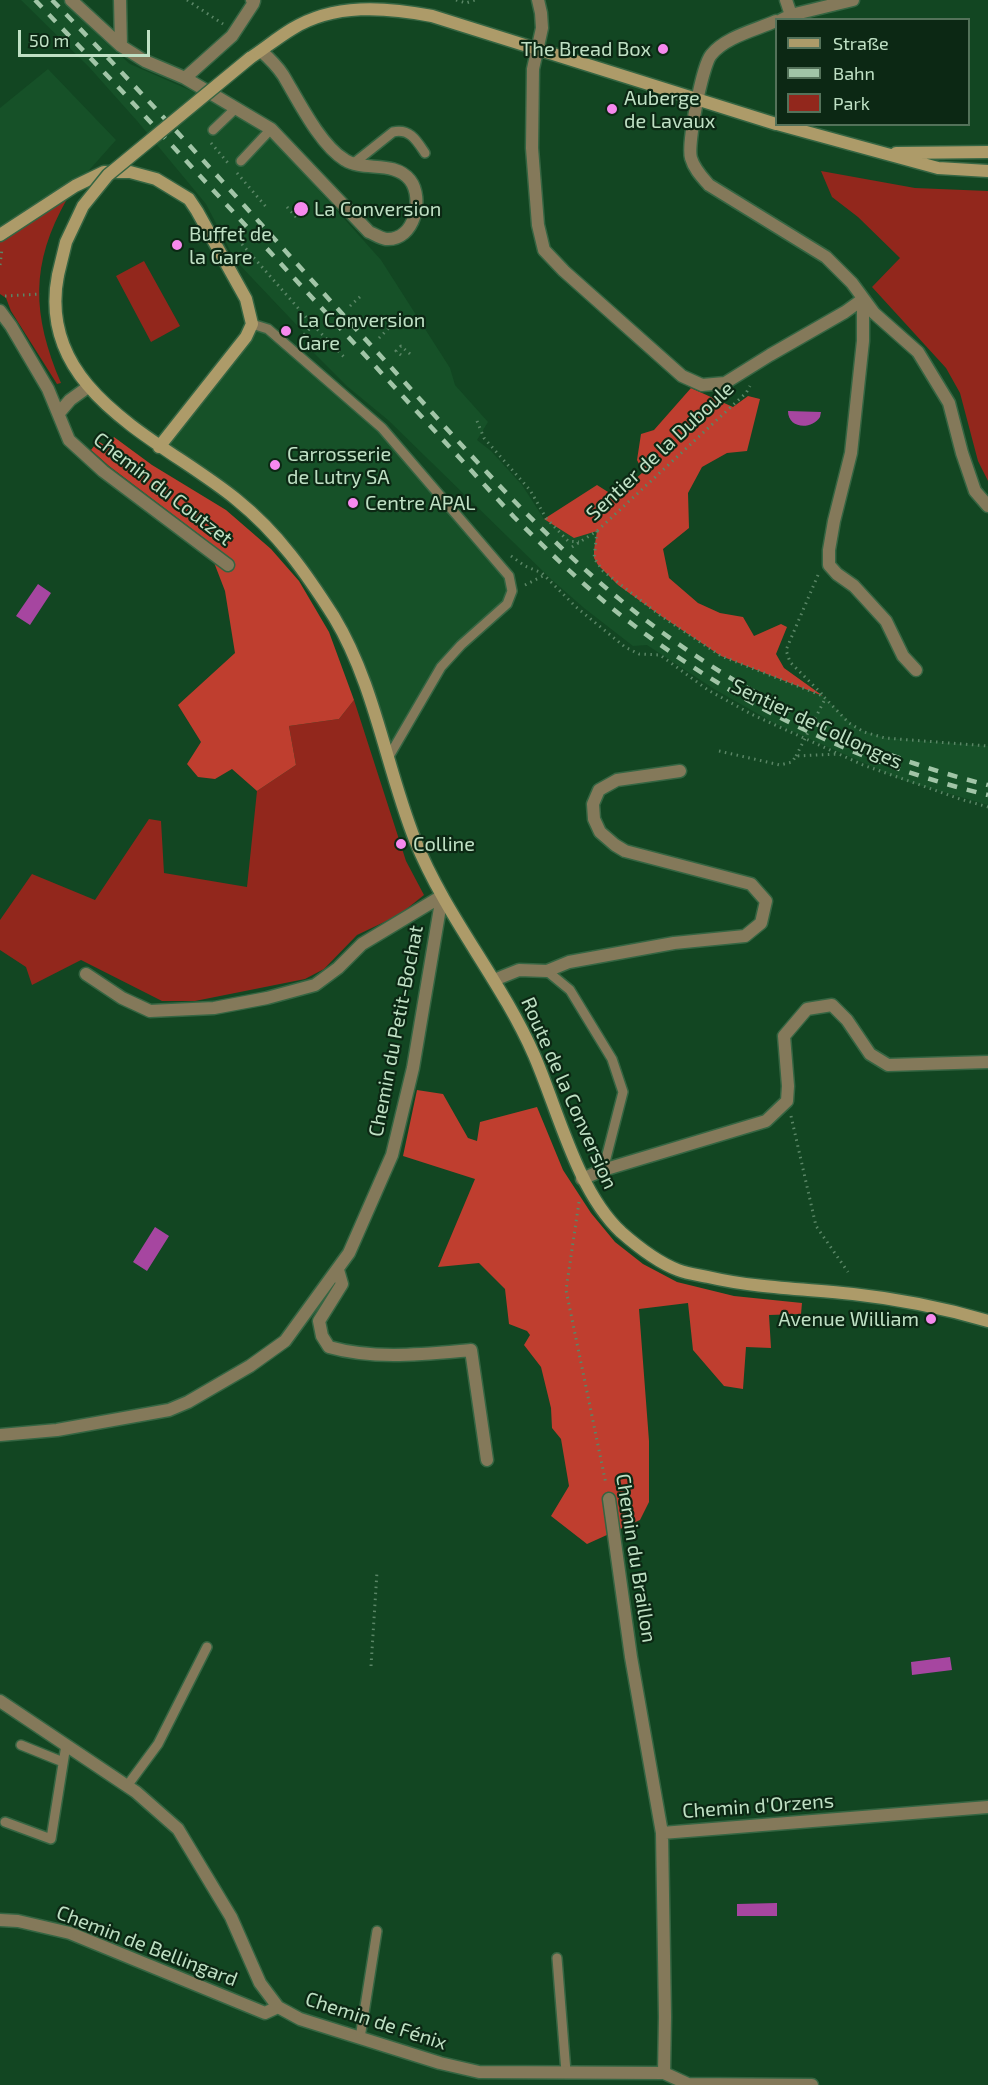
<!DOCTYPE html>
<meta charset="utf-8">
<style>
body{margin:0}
#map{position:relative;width:988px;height:2085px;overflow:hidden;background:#124622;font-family:"Exo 2",sans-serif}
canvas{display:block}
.legend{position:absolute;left:775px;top:18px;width:195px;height:108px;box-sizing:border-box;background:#0c2814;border:2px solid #54725a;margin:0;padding:8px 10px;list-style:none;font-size:18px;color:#bfe0c4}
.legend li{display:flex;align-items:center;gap:12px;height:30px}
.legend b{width:30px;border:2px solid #54725a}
.scale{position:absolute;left:18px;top:30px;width:132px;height:27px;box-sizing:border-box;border:3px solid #bfe0c4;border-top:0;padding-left:8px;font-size:18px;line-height:21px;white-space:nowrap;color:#bfe0c4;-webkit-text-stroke:4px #0c2814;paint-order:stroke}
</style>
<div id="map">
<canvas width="988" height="2085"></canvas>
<ul class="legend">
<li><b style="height:8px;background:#ad9b69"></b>Straße</li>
<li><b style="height:8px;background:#a1c5a7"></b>Bahn</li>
<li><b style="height:16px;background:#92271c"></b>Park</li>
</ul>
<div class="scale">50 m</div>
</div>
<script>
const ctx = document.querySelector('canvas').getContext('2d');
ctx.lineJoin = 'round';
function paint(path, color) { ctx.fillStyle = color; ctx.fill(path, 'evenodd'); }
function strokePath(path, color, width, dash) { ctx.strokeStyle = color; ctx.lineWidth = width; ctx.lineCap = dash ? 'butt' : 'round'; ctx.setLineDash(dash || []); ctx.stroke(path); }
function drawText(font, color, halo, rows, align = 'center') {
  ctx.font = font + ' "Exo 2",sans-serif'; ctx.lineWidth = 4.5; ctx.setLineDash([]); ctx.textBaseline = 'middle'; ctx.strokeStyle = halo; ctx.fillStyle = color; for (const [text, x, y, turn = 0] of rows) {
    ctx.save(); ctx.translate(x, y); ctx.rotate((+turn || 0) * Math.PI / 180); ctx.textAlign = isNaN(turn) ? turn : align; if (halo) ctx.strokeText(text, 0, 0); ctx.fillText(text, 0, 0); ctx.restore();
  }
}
paint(new Path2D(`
 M21 0H63L104 41 130 64 217 102 272 138 381 260 450 368 455 385 488 422 477 440 491 451 522 485 544 519 597 531 594 558 603 571 618 585 661 616 721 656 823 696 857 729 885 738 988 746V805L902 780 774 723 714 689 647 645 633 646 584 608 552 580 388 420 348 387 305 344 308 337 235 260 206 204 138 122 89 67Z
 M48 69 116 140 75 186 0 234V108Z
 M252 324 268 329 360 409 509 576 507 604 441 667 388 758 341 629 284 544 159 447Z`), '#165128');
paint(new Path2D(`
 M821 171 915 188 988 191V481L978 461 960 393 946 368 872 287 900 258 858 217 832 197Z
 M67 199C30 264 32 315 61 383L57 384 11 311 6 298 0 294V240Z
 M144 261 180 326 151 342 116 276Z
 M354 700 406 861 424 895 399 915 357 935 324 969 305 979 195 1001H162L81 960 32 985 26 967 0 950V920L32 874 95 900 149 819 161 821 164 873 247 887 257 791 296 765 289 726 339 719Z`), '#92271c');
paint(new Path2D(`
 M691 388 733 407 748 396 760 399 747 451 727 453 702 467 688 493 689 528 663 549 669 578 698 603 720 613 743 617 754 636 781 624 787 627 776 654 784 668 823 696 721 656 661 616 618 585 598 565 594 558V550L597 531 574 538 544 519 597 485 616 497 643 472 637 460 641 434 654 430Z
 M114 437 152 465 226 510 271 549 299 581 329 632 354 700 339 719 289 726 296 765 257 791 232 769 215 779 198 777 187 764 201 742 178 705 235 653 225 591 205 539 109 466 91 450 98 441 107 447Z
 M417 1090 443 1094 468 1138 477 1141 480 1122 537 1107 563 1170 591 1213 615 1242 643 1264 677 1282 734 1296 802 1303 801 1314 769 1315 771 1348 746 1347 743 1389 724 1386 693 1350 688 1303 639 1309 649 1441V1502L640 1520 587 1544 551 1516 569 1486 561 1439 552 1428 551 1408 541 1367 524 1345 530 1335 527 1331 509 1324 505 1289 479 1263 438 1267 475 1179 403 1156Z`), '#bf3e2f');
paint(new Path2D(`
 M788 411 821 412 820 417C812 430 788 429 788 411Z
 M38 584 51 593 30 625 16 616Z
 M155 1227 169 1236 147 1271 133 1262Z
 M950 1657 952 1670 912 1675 911 1662Z
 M777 1903V1916H737V1904Z`), '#a646a0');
const lane = new Path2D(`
 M213 130 235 109
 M241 161 271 129
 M354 163 393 132C410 128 417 141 425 153
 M252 324 268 329 382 428 509 576 512 591 507 604 461 645 441 667 388 758
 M547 971 570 990 612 1059 623 1092 603 1170
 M21 1745 63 1762
 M127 1786 158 1744 207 1647
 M5 1822 51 1839 66 1745
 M557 1958 566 2072
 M360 2038 377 1931`);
const street = new Path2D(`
 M71 0 121 46 145 61 185 78 271 129 369 232C374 234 380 238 386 239 415 241 424 198 410 180 394 160 364 172 345 160 320 145 298 100 283 75 277 66 269 58 261 51
 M120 0 121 46
 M538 0 541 13 542 28 533 69 532 148 538 225 544 250 564 271 682 376 702 385 725 383 770 355 845 312 863 299
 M786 0 791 15
 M781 20 791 15 853 0
 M776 21C756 30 725 37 711 55 702 66 687 145 691 158 694 169 702 177 709 185L826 257 852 283 874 313 918 352 949 403 962 453 975 491 988 506
 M185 78 232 36 253 4 254 1 252 0
 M863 299V341L851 453 834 521 829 550V565L837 574 854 586 886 621 903 656 916 670
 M0 311 11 326 48 389 69 440 103 471 228 565
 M59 413 70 400 88 387
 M86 974 122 998 150 1011 214 1008 267 998 315 985 338 968 362 944 442 896
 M494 980 519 970 547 971 569 962 674 943 745 936 761 923 766 901 751 884 625 851 615 845 600 832 594 819 593 804 599 790 617 780 680 771
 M582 1179 603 1170 766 1121 787 1101 788 1086 784 1036 807 1009 832 1005 847 1020 870 1054 888 1065 988 1062
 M338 1270 342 1284 319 1321 322 1336 329 1347C374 1360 425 1354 471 1350L487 1460
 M0 1435 57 1430 169 1410 188 1402 250 1366 285 1341 349 1253 392 1155 413 1068 442 896
 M609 1499 631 1657 662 1833
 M0 1701 136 1792 178 1829 231 1917 260 1983 278 2007 300 2019 440 2063 479 2072 664 2073 688 2084 812 2085
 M0 1920 18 1921 70 1933 265 2013 278 2007
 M664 2073 665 2017 662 1833 988 1807`);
const secondary = new Path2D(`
 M250 58C264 49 277 38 292 29 334 3 386 7 432 16L776 124
 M777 124 938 168 988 171
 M896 153 988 152
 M0 235 75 186 104 172H130L156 179 189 199 197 211 246 299 252 324 246 337 159 447
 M58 275C35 393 164 440 237 500 278 533 306 573 334 617 375 685 386 767 415 840 446 917 501 980 534 1055 558 1110 577 1191 621 1232 638 1247 657 1262 678 1270 688 1274 699 1275 708 1277 755 1288 805 1289 853 1294 899 1299 944 1308 988 1321`);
strokePath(lane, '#356542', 12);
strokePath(street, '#356542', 15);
strokePath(secondary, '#356542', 15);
strokePath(new Path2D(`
 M187 0 223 24
 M456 0 466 3 475 0
 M211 143 228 163
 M237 173 267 208
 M287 207 297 218
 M226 226 313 325 344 357 347 356
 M0 265 2 249
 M5 296 41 294
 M350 306 362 295
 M379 338 390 327
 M300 339 313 325
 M401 355 396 351 401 346 410 354
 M477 421 484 438 530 490 546 518 568 541 579 542
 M597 531 594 558 603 571 661 616 721 656 823 696 849 723 864 732 885 738 988 746
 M572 547 597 531 746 393 750 386
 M511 556 525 566 542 573 576 607 625 647 639 654 660 655 708 690 751 714 863 765 960 799 988 807
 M818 575 786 650 790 662 822 694
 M525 585 543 576
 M719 751 780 765 792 762 796 756 838 754
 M791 1116 816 1226 848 1272
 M579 1202 566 1290 606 1484
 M371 1666 377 1572`), '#5a8666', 3, [1.5, 4.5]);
strokePath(lane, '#84795a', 9);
strokePath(street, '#84795a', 12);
strokePath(secondary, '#ad9b69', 12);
strokePath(new Path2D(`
 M35 0 120 89 514 517C548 551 581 583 618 613 726 699 854 763 988 795
 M52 0C164 114 270 235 378 353 456 438 533 529 623 602 729 689 855 752 988 785`), '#a1c5a7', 4.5, [10, 10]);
const secondaryBridge = new Path2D(`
 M58 275 66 242 83 206 108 175 250 58`);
strokePath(secondaryBridge, '#356542', 15, []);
strokePath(new Path2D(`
 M796 756 824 701`), '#5a8666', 3, [1.5, 4.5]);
strokePath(secondaryBridge, '#ad9b69', 12);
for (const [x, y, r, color] of [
 [663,49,6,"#f689ee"],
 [612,109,6,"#f689ee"],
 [301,209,8,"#f689ee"],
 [177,245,6,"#f689ee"],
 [286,331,6,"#f689ee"],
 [275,465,6,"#f689ee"],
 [353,503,6,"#f689ee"],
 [401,844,6,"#f689ee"],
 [931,1319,6,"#f689ee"]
]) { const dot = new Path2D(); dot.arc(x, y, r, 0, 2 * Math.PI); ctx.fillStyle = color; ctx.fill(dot); strokePath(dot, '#0c2814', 2); }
drawText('20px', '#bfe0c4', '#0c2814', [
 ["The Bread Box",651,49,"right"],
 ["Auberge",624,98],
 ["de Lavaux",624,121],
 ["La Conversion",314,209],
 ["Buffet de",189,234],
 ["la Gare",189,257],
 ["La Conversion",298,320],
 ["Gare",298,343],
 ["Carrosserie",287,454],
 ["de Lutry SA",287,477],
 ["Centre APAL",365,503],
 ["Colline",413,844],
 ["Avenue William",919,1319,"right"]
], 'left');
drawText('20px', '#bfe0c4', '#0c2814', [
 ["Sentier de la Duboule",660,451,-43],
 ["Chemin du Coutzet",163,489,38],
 ["Sentier de Collonges",817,724,25],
 ["Chemin du Petit-Bochat",396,1031,-79],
 ["Route de la Conversion",569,1093,66],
 ["Chemin du Braillon",636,1558,81],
 ["Chemin d'Orzens",758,1806,-4],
 ["Chemin de Bellingard",147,1946,21],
 ["Chemin de Fénix",376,2021,18]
]);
</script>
